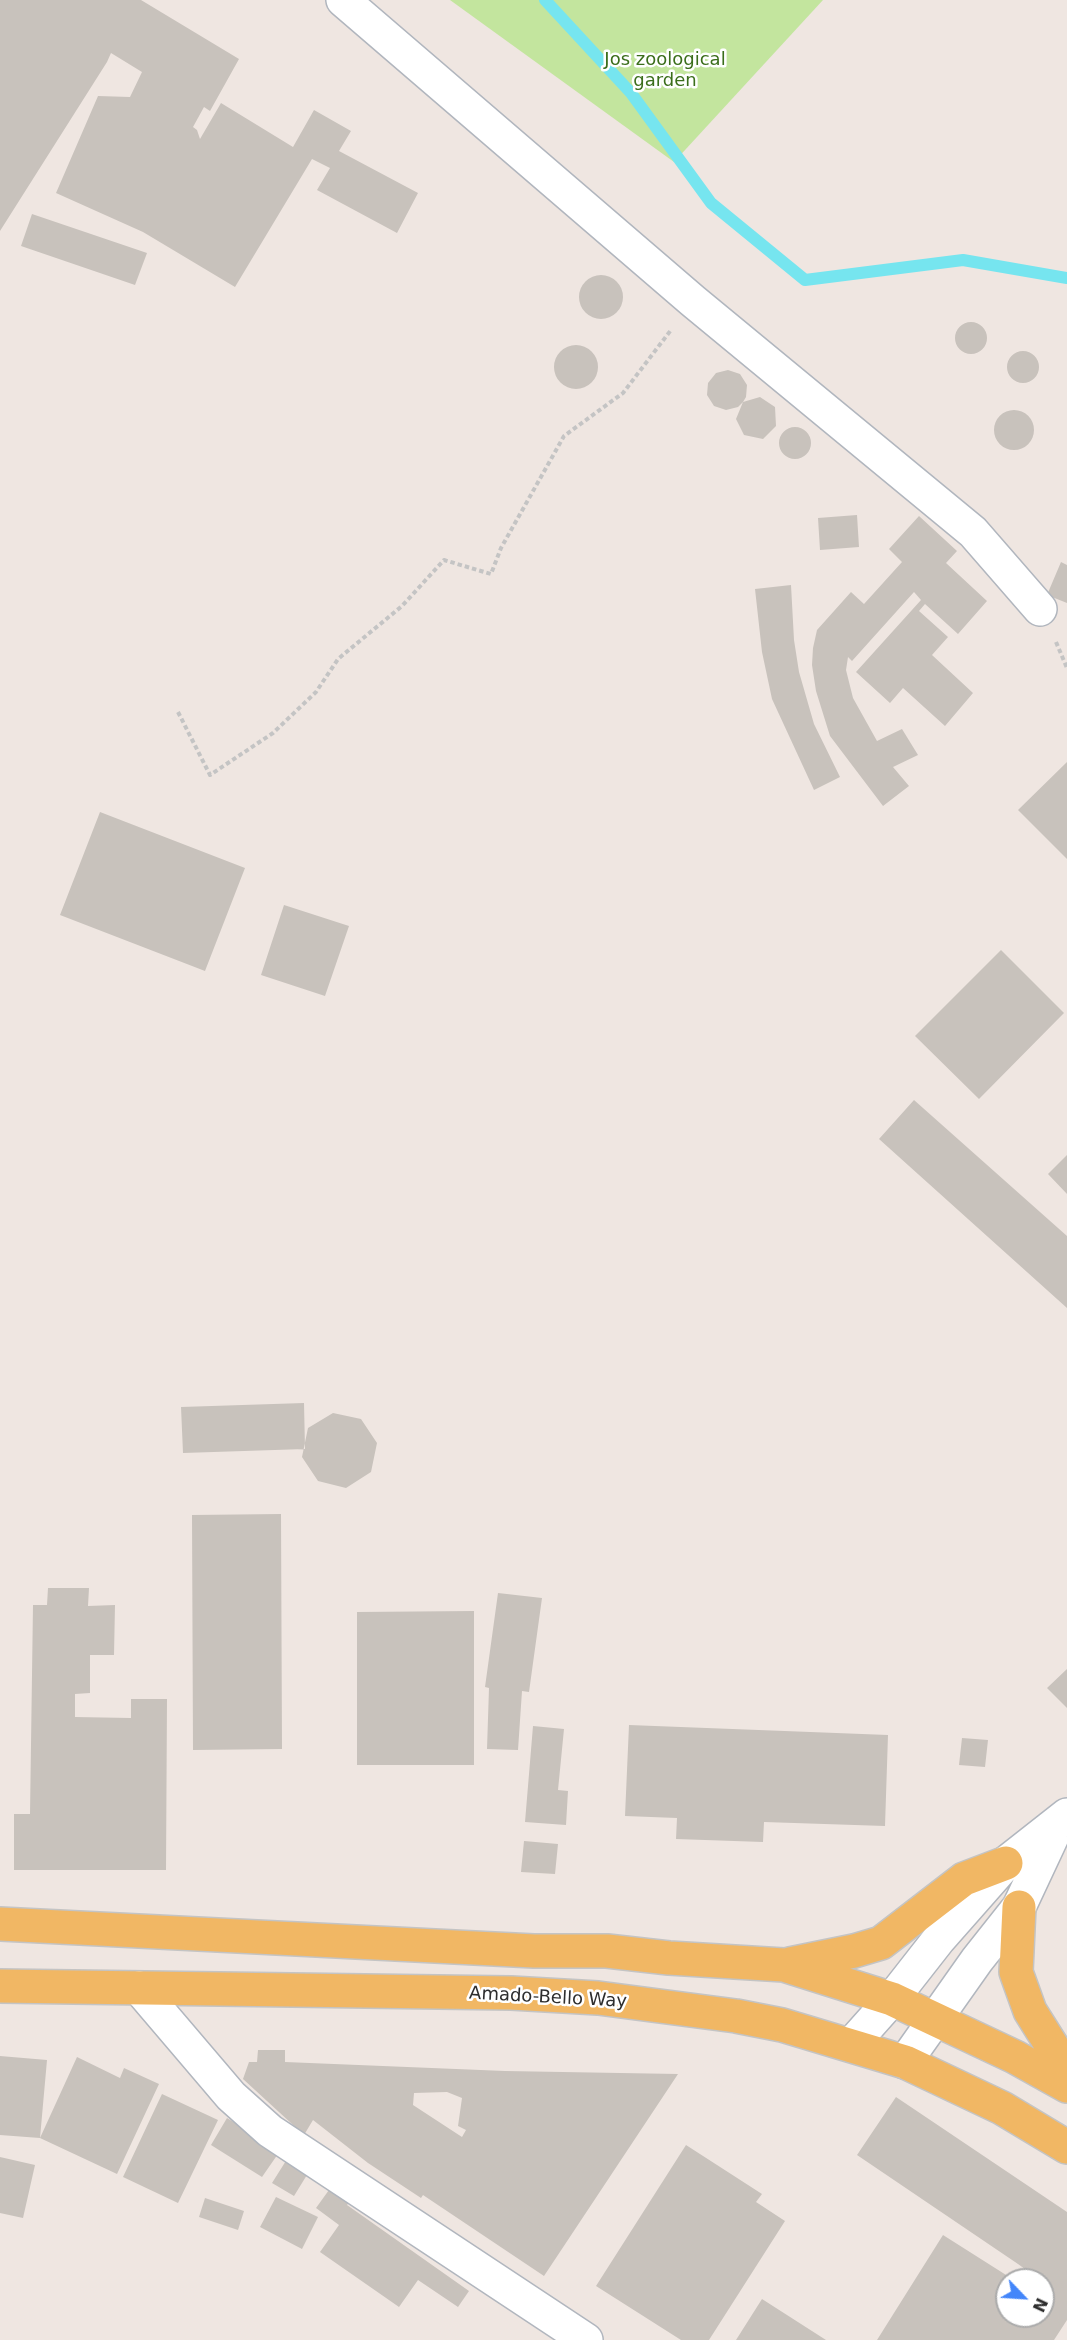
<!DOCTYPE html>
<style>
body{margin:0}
#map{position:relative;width:1067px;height:2340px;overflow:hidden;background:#efe6e1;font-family:"DejaVu Sans",sans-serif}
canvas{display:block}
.north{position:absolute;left:995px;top:2268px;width:60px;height:60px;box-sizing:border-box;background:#fff;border:2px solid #ababab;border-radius:50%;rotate:115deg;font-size:16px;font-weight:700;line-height:24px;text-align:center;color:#2e2e2e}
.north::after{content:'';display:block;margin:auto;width:21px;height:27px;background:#4386fa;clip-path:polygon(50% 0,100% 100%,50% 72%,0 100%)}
</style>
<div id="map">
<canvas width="1067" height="2340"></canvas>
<div class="north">N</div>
</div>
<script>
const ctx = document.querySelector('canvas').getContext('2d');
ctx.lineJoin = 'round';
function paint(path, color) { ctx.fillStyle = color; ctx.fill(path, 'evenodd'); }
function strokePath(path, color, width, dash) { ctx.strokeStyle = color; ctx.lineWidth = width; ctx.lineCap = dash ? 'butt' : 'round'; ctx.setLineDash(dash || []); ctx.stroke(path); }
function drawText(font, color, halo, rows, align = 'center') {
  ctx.font = font + ' "DejaVu Sans",sans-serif'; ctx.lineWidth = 5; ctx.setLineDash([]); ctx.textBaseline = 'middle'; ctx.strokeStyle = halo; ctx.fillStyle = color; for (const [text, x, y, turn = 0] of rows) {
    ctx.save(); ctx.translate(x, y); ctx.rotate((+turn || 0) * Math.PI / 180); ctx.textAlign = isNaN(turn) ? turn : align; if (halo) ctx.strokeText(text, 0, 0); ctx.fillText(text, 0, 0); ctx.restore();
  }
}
paint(new Path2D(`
 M450 0H823L674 162Z`), '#c3e59e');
strokePath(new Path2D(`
 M545 0 631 93 711 203 805 280 963 260 1067 278`), '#76e5ef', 12);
paint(new Path2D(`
 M0 0H141L239 59 210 111 204 107 193 127 197 130 200 139 221 103 293 147 314 110 351 131 339 151 418 193 397 233 317 190 330 168 312 159 235 287 143 232 56 193 98 96 130 97 142 72 111 53 107 62 0 231Z
 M32 214 147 253 135 285 21 246Z
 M579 297a22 22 0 1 1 44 0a22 22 0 1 1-44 0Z
 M955 338a16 16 0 1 1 32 0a16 16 0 1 1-32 0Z
 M554 367a22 22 0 1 1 44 0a22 22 0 1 1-44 0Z
 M1007 367a16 16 0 1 1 32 0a16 16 0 1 1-32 0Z
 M728 370 740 374 747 385 746 397 743 402 760 397 775 407 776 426 763 439 744 435 736 419 743 402 738 407 726 410 714 406 707 395 708 383 716 373Z
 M994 430a20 20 0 1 1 40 0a20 20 0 1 1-40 0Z
 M779 443a16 16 0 1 1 32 0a16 16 0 1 1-32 0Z
 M857 515 859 547 820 550 818 518Z
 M919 516 957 551 946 563 987 601 958 634 925 604 919 611 948 637 932 655 973 693 945 726 903 688 890 703 856 672 921 600 914 592 852 661 848 657 846 670 853 698 877 741 902 729 918 755 893 767 909 786 883 806 830 736 816 691 812 665 813 648 817 630 851 592 864 604 902 562 889 549Z
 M1061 562 1067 565V603L1047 595Z
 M791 585 794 640 799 672 814 724 840 777 814 790 772 699 762 652 755 589Z
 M1067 762V859L1018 810Z
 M100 812 245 868 205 971 60 915Z
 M284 905 349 926 325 996 261 975Z
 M1001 950 1064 1013 979 1099 915 1036Z
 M914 1100 1067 1236V1308L879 1139Z
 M1067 1155V1194L1048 1174Z
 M304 1403 305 1449 183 1453 181 1407Z
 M333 1413 361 1419 377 1443 371 1472 346 1488 318 1481 302 1457 308 1428Z
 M281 1514 282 1749 193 1750 192 1515Z
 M48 1588H89L88 1606 115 1605 114 1655H90V1693L75 1694V1717L131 1718V1699H167L166 1870H14V1814H30L33 1605H47Z
 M498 1593 542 1598 529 1692 522 1691 518 1750 487 1749 489 1688 485 1687Z
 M474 1611V1765H357V1612Z
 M1067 1669V1708L1047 1688Z
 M629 1725 888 1735 885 1826 764 1822 763 1842 676 1839 677 1818 625 1816Z
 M533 1726 564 1729 558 1790 568 1791 566 1825 525 1822Z
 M962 1738 988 1740 985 1767 959 1765Z
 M524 1841 558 1844 555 1874 521 1872Z
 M258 2050H285V2062L505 2071 678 2074 544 2276 423 2195 421 2198 368 2163 313 2120 304 2135 243 2079 249 2062H257ZM447 2092 462 2098 458 2126 466 2130 462 2137 413 2105 414 2093Z
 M0 2056 47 2060 40 2138 77 2057 120 2078 124 2068 159 2084 117 2174 40 2138 0 2135Z
 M162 2094 218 2120 178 2203 123 2177Z
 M896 2097 1067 2212V2320L1054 2340H877L943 2235 1014 2280H1007V2316H1043V2280H1029L1033 2275 1018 2264 857 2155Z
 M227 2118 280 2151 262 2177 211 2145Z
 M686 2145 762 2194 756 2202 785 2221 709 2340H681L596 2286Z
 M289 2156 310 2170 294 2196 272 2183Z
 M0 2157 35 2165 23 2218 0 2213Z
 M334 2183 354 2196 347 2205 469 2291 458 2307 418 2280 399 2307 320 2252 339 2225 316 2208Z
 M276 2197 318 2217 302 2249 260 2227Z
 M205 2198 244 2211 238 2230 199 2217Z
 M762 2299 826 2340H736Z`), '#c8c2bc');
const minor = new Path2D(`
 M343 0 693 301 973 532 1040 609
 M139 1988 231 2096 270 2131 586 2340
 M851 2045 892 1999 939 1939 1006 1863 1067 1815
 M905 2062 977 1960 1019 1907 1056 1828`);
const major = new Path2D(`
 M1019 1907 1016 1972 1030 2011 1067 2070
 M0 1924 534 1951H607L669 1958 784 1965 892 1999 1015 2057 1067 2086
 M790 1964 854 1951 881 1943 964 1879 1006 1863
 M0 1986 511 1993 598 1998 736 2016 782 2025 905 2062 1002 2108 1067 2147`);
strokePath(minor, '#b1b6be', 36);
strokePath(major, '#c4c4c4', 36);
strokePath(new Path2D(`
 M1056 642 1067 668
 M178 712 210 775 273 733 316 692 338 659 402 606 444 560 491 574 501 548 564 436 623 393 671 330`), '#c4c4c4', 4, [4.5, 3]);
strokePath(minor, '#fff', 33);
strokePath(major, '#f1b764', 33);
drawText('18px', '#3b6e1b', '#fff', [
 ["Jos zoological",665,60],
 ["garden",665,81]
]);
drawText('18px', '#2e2e2e', '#fff', [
 ["Amado-Bello Way",548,1998,3]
]);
</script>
